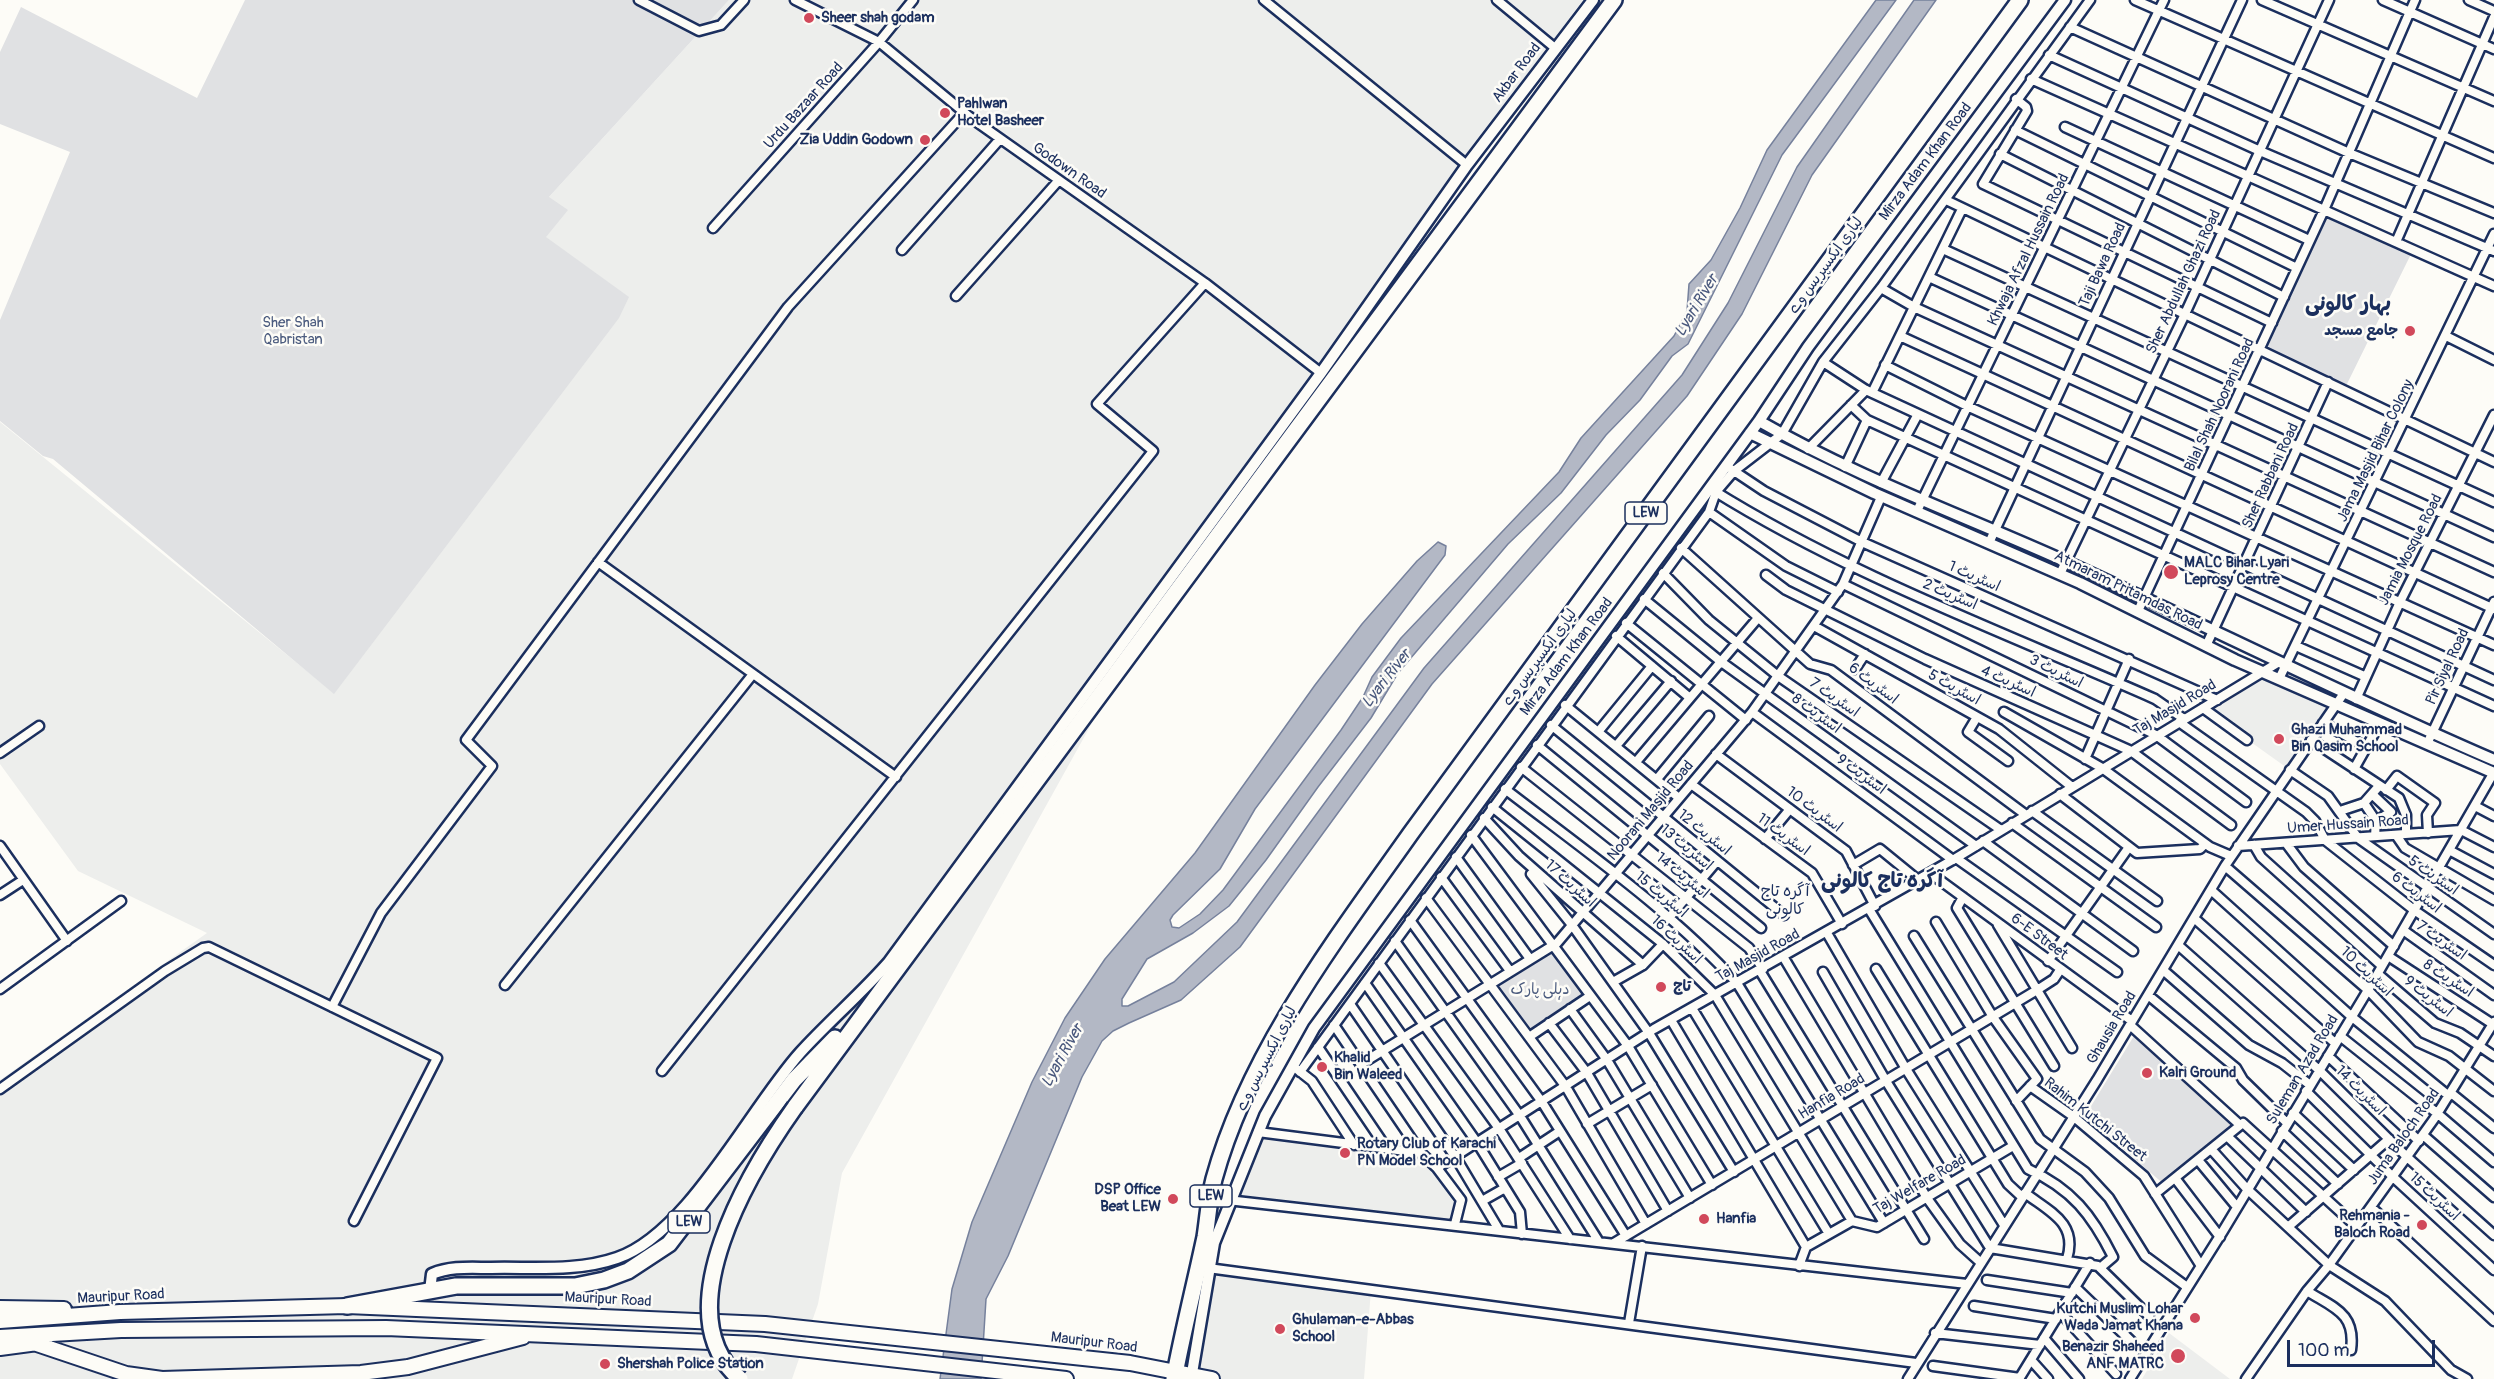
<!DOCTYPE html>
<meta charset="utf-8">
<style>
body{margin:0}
#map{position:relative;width:2494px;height:1379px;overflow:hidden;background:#fdfcf7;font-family:Pangolin,sans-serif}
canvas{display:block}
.scale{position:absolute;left:2287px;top:1340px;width:148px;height:27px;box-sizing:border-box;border:3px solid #1b2f5e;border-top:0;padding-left:8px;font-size:18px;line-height:21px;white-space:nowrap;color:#1b2f5e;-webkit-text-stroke:4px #fdfcf7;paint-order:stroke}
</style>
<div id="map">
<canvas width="2494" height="1379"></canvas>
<div class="scale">100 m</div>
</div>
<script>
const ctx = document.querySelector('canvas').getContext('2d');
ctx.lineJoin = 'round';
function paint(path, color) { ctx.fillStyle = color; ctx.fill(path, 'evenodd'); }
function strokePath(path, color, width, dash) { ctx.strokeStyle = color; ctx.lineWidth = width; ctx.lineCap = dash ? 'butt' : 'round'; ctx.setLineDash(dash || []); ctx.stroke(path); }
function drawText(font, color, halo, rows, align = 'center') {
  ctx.font = font + ' Pangolin,"Playpen Sans Arabic",sans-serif'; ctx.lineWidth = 5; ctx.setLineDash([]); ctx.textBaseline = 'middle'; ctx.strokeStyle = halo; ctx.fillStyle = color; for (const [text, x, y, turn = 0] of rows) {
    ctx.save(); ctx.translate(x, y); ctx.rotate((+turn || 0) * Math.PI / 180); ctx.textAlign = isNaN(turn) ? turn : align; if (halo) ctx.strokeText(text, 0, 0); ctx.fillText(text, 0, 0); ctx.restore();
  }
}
paint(new Path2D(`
 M729 0H1583L1485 131 1353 320 1197 534 842 1173 818 1304 792 1379H0V1080L207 933 78 871 0 764V422L334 693 628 297 545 237 549 197Z
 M2270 669 2339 699 2290 770 2203 708Z
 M1258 1132 1421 1153 1461 1200 1455 1224 1229 1200Z
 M1206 1268 1371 1290 1364 1379H1221L1182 1368Z
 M2169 1333 2230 1379H2142Z`), '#edeeec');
paint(new Path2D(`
 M245 0H729L549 197 568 210 546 237 629 297 619 318 334 694 53 459 43 456 0 421V320L70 152 0 124V52L21 7 197 98Z
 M2324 210 2413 250 2344 390 2259 352Z
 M1552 946 1589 997 1529 1037 1489 984Z
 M2137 1031 2241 1125 2166 1186 2085 1116Z`), '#e0e1e3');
const water = new Path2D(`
 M1876 0H1896L1782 155 1688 344 1672 356 1640 400 1606 435 1561 493 1508 544 1398 673 1371 718 1318 787 1266 860 1229 906 1193 933 1147 959 1122 999V1006H1128L1174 982 1237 922 1424 668 1682 375 1728 303 1797 167 1914 0H1936L1812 175 1742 314 1687 396 1432 684 1240 947 1181 1000 1129 1023 1113 1031 1102 1041 1082 1077 1008 1256 986 1299 981 1379H940L952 1289 972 1222 1032 1082 1065 1018 1105 959 1195 853 1315 685 1362 624 1417 561 1438 542 1446 546 1445 555 1255 809 1220 869 1173 915 1170 920 1172 927 1179 928 1200 914 1223 890 1341 730 1363 697 1372 677 1401 638 1559 472 1581 438 1674 336 1687 311 1689 284 1711 260 1740 208 1767 150Z`);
paint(water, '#b3b8c5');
strokePath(water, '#76819c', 1.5);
const minor = new Path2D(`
 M639 0 699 31 721 25 744 0
 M795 0 879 42 971 118 1205 283 1321 373
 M1264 0 1467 165
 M1497 0 1555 48
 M2135 0 2494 158
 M2262 0 2494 101
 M2383 0 2494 49
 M2469 0 2494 11
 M2070 27 2349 153 2494 213
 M2049 55 2260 151 2494 251
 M2031 79 2494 286
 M2016 99 2026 107 2027 111 1983 184 2272 323
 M2065 127 2309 240
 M2015 130 2297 268
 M2000 154 2284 297
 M1946 200 2494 462
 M713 228 879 42 913 0
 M2396 242 2494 17
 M1943 249 2494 502
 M902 250 1000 139
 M1929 277 2494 537
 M1881 288 1914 307 2494 572
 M956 296 1059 180
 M1900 336 2494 609
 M2446 336 2494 360
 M1823 362 1866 390 2494 680
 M1885 365 1967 406 2494 645
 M1872 393 1962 209
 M1851 405 1867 420 2494 706
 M1808 449 1866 390
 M1845 467 1867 420
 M1731 469 1764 491 1862 542 2217 700
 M1881 483 1918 414
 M1711 489C1850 576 2006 633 2155 699L2184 719
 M1917 511 2164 0
 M1709 512 1786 566 1838 592
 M1989 543 2242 0
 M1681 548 1810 664 1831 670 2026 815
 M598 562 896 777
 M1663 573 1709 620 1778 676 2001 830
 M2060 574 2184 316 2329 0
 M1766 575 1786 590 1925 659 2131 751 2231 825
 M1843 584 2156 735 2246 802
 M1644 599 1720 661 1976 846
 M2138 611 2324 210 2415 0
 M1626 623 1746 720
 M1814 626 1999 729 2072 787
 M1616 636 1690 698 1636 762
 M2206 646 2328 382
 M2296 646 2364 676
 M1855 669 1865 654
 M2279 679 2494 234
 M1690 698 1758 618
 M2356 699 2400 602 2494 415
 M1565 705 1679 798
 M2203 708 2247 740
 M1752 712 1953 860
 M2004 712 2102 768 2210 847 2231 856
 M1977 717 1968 732 2008 761
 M2179 722 2306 812 2315 821 2325 840 2414 910 2494 965
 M2323 723 2366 747
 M1551 725 1784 915
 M1598 732 1652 666
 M2311 740 2399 798 2406 815V834
 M2427 744 2494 602
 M1537 745 1761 928
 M1616 746 1671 681
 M0 753 39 726
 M1716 754 1846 851 1875 906
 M2085 759 2129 659
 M1521 767 1749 948 1763 969
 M2354 769 2380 723
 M2290 770 2328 796 2358 838 2494 934
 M1657 779 1709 716
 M1691 784 1812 873 1842 924
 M1505 789C1584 850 1669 909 1737 983L1884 1223
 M2386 790 2397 776 2435 803 2427 815 2428 833
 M2060 794 2137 853 2200 849 2205 844
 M2372 794 2391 812 2376 821
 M2364 803 2376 821 2375 836
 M2475 806 2494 816
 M1492 807 1663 944 1715 995 1852 1221
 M2032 811 2157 901
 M2340 811 2364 803 2379 786
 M1484 818 1519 856 1643 965
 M2012 823 2156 927
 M1471 835 1628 1046 1712 1185
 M2396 835 2405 848 2494 900
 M1765 839 1790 809
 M1983 841 2133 951
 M2286 843 2304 867 2394 946
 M2254 845 2261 857 2382 966
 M0 846 67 941
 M2238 846 2461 830 2494 847
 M2449 850 2494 874
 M1456 857 1530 959
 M1956 858 2117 972
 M1853 865 1880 849 1918 880
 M2225 866 2368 990 2418 1042 2449 1056 2494 1091
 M1535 870 1531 874 1572 925 1649 1033 1734 1172
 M1930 873 2132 1021
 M1441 877 1510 971
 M2211 890 2352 1017 2449 1096
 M0 895 23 880
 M1963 897 1957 908 2054 1066
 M1426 898 1566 1087 1646 1224
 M1869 909 2028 1169C2072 1189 2092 1215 2113 1257L2100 1268
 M2194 918 2335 1043
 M1668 919 1717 861
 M1410 920 1542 1102 1626 1236
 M1936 922 1993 1017 2037 1079 2016 1101
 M1998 925 2072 1048
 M2403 930 2494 995
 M1827 933 1906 1069 2004 1225
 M1914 936 2040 1139 2085 1172 2109 1198 2145 1256 2187 1287
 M1395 941 1520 1116 1599 1242
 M2178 945 2319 1070 2407 1157 2494 1235
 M2388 956 2494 1025
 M1784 958 1927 1198 1960 1244 1980 1262
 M2048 961 2129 847
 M1379 963 1500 1130 1570 1239
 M1876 969 2008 1184 2022 1197
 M2163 970 2249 1045 2282 1063 2310 1085
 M1760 971 1924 1239
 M1823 972 1886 1081 1990 1248 2098 1266 2149 1316
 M2378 974 2435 1023 2460 1033 2494 1056
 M1613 982 1643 965 1663 944
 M1365 983 1478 1144 1520 1212 1522 1234
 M505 985 753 674
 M0 989 121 901
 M2148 995 2236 1068 2243 1080 2287 1123
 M1350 1004 1456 1158 1499 1230
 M332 1007 381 913 492 766 466 740 788 307 964 113
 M1692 1008 1829 1234
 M1570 1009 1607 1060 1690 1198
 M1671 1020 1806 1247 1799 1266
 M1549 1023 1587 1073 1668 1211
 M1334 1025 1421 1153
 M2130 1025 2240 1125
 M2340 1036 2438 1114 2494 1162
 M1529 1037 1590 996
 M1318 1047 1387 1149
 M2328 1056 2419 1141
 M1361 1064 1557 943 1752 712 1843 584 1881 497
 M1298 1070 1312 1081 1354 1145
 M662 1071 1153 451 1097 404 1205 283
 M1300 1072 1709 512 1716 492 1734 471 1782 434 1823 362 1881 288 2090 0
 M2030 1086 2074 1117 2144 1176 2201 1266
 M0 1089 165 971 203 948 209 947 437 1058 354 1221
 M2306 1091 2393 1177 2494 1270
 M2451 1093 2494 1128
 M2293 1113 2354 1170
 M1587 1124 1652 1085
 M2282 1131 2338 1184
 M1258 1132 1421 1153 1437 1168 1461 1200 1455 1224
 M2423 1135 2494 1197
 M2227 1136 2306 1212
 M2211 1149 2247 1189 2329 1265 2385 1301 2451 1370 2467 1379
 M1519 1158 1560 1131
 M2198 1160 2237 1207
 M1437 1168 1654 1029 1956 858 2279 662
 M1498 1177 1522 1163
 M2175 1178 2220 1237
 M2025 1193C2050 1212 2078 1223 2067 1259
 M2155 1194 2243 1123 2357 1227
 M1210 1198 1967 1284
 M1482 1201 1505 1188
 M2371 1207 2494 1321
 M2288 1227 2389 1139
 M1614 1243 2037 990 2054 979 2060 970
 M1806 1247 1852 1221 1877 1227 2013 1146
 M1208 1268 1916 1363
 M1987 1280 2072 1293
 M2075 1287 2132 1342
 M2307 1291C2334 1308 2356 1313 2351 1350
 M1974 1306 2056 1319
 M2060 1312 2116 1374
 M1629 1323 1642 1246
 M1935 1333 2040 1345
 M2044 1338 2079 1379
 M2031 1360 2048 1379
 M1933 1366 2020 1378
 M1908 1379 2097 1080 2225 866 2344 693
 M2019 1379 2090 1263
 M2130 1379 2223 1231 2374 980 2494 772
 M2246 1379 2307 1291 2329 1265 2434 1119 2494 1022`);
const tertiary = new Path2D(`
 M430 1291 432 1274C451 1266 471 1268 491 1268 532 1267 577 1272 617 1258 688 1234 749 1110 800 1053 828 1022 861 994 889 962L1321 373 1467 165 1593 0`);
const secondary = new Path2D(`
 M1759 421C1858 478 1965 516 2069 563 2211 628 2350 698 2494 760
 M1750 433 1874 493 2080 583 2235 660 2494 773
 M1191 1379 1214 1243 1265 1116 1314 1028 1759 421 1808 347 2065 0`);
const trunk = new Path2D(`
 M0 1308 64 1309
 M0 1321 120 1312 347 1306 765 1324 1130 1363 1212 1379
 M0 1337 121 1330 386 1328 756 1344 1066 1379
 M37 1344 126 1374 162 1379 361 1373 408 1367 523 1337
 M0 1348 45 1342`);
const motorway = new Path2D(`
 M795 1107 1614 0
 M347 1306 456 1286H575L604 1280 628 1271 669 1244 794 1080 835 1038
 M1174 1379C1183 1331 1195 1284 1205 1237 1208 1218 1209 1198 1214 1179 1249 1052 1336 939 1411 833L2020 0`);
strokePath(minor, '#1b2f5e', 13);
strokePath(tertiary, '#1b2f5e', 15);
strokePath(secondary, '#1b2f5e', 15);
strokePath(trunk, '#1b2f5e', 18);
strokePath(motorway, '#1b2f5e', 20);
strokePath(minor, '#fdfcf7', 8);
strokePath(tertiary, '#fdfcf7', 10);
strokePath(secondary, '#fdfcf7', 10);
strokePath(trunk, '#fdfcf7', 14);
strokePath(motorway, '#fdfcf7', 15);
const motorwayBridge = new Path2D(`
 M740 1379C663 1313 751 1169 795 1107`);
strokePath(motorwayBridge, '#1b2f5e', 20, []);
strokePath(motorwayBridge, '#fdfcf7', 15);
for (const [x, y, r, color] of [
 [809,18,6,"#d1495b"],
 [945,113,6,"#d1495b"],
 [925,140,6,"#d1495b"],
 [2410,331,6,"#d1495b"],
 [2171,572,8,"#d1495b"],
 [2279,739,6,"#d1495b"],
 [1661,987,6,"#d1495b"],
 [1322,1067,6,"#d1495b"],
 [2147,1073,6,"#d1495b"],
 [1345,1153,6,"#d1495b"],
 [1173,1199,6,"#d1495b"],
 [1704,1219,6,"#d1495b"],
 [2422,1225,6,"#d1495b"],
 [2195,1318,6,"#d1495b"],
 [1280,1329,6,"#d1495b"],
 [2178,1356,8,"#d1495b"],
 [605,1364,6,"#d1495b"]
]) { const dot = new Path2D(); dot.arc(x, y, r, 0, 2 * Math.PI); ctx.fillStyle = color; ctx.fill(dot); strokePath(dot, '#fdfcf7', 2); }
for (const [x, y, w] of [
 [1646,513,42],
 [1211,1196,42],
 [689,1222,42]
]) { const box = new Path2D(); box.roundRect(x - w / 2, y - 11, w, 22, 4.5); ctx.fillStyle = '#fdfcf7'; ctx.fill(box); strokePath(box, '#1b2f5e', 1.5); }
drawText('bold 14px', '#1b2f5e', null, [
 ["LEW",1646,513],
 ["LEW",1211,1196],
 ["LEW",689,1222]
]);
drawText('bold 15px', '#1b2f5e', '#fdfcf7', [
 ["Sheer shah godam",821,18],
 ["Pahlwan",957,104],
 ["Hotel Basheer",957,121],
 ["Zia Uddin Godown",913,140,"right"],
 ["جامع مسجد",2398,331,"right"],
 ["MALC Bihar Lyari",2184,563],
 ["Leprosy Centre",2184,580],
 ["Ghazi Muhammad",2291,730],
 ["Bin Qasim School",2291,747],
 ["تاج",1673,987],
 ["Khalid",1334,1058],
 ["Bin Waleed",1334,1075],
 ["Kalri Ground",2159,1073],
 ["Rotary Club of Karachi",1357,1144],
 ["PN Model School",1357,1161],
 ["DSP Office",1161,1190,"right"],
 ["Beat LEW",1161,1207,"right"],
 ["Rehmania -",2410,1216,"right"],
 ["Baloch Road",2410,1233,"right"],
 ["Hanfia",1716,1219],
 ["Kutchi Muslim Lohar",2183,1309,"right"],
 ["Wada Jamat Khana",2183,1326,"right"],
 ["Ghulaman-e-Abbas",1292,1320],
 ["School",1292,1337],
 ["Benazir Shaheed",2164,1347,"right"],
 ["ANF MATRC",2164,1364,"right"],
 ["Shershah Police Station",617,1364]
], 'left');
drawText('15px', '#1b2f5e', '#fdfcf7', [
 ["Akbar Road",1517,73,-53],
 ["Urdu Bazaar Road",804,106,-48],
 ["Mirza Adam Khan Road",1926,162,-53],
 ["Godown Road",1069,171,35],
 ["Khwaja Afzal Hussain Road",2029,250,-64],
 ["Taji Bawa Road",2103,265,-65],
 ["لیاری ایکسپریس وے",1826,266,-54],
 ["Sher Abdullah Ghazi Road",2184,282,-65],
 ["Bilal Shah Noorani Road",2220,405,-65],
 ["Jama Masjid Bihar Colony",2376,451,-64],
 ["Sher Rabbani Road",2271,476,-65],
 ["Jamia Mosque Road",2411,550,-63],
 ["اسٹریٹ 1",1974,577,24],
 ["Atmaram Pritamdas Road",2128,591,26],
 ["اسٹریٹ 2",1950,595,23],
 ["Mirza Adam Khan Road",1567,657,-53],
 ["لیاری ایکسپریس وے",1540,658,-54],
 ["Pir Siyal Road",2448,667,-65],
 ["اسٹریٹ 3",2056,672,26],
 ["اسٹریٹ 4",2008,682,24],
 ["اسٹریٹ 6",1873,684,37],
 ["اسٹریٹ 5",1954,688,29],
 ["اسٹریٹ 7",1834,698,35],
 ["Taj Masjid Road",2175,708,-31],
 ["اسٹریٹ 8",1816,714,36],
 ["اسٹریٹ 9",1861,775,36],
 ["اسٹریٹ 10",1814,810,37],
 ["Noorani Masjid Road",1651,811,-50],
 ["Umer Hussain Road",2348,825,-4],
 ["اسٹریٹ 12",1704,833,39],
 ["اسٹریٹ 11",1783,835,36],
 ["اسٹریٹ 13",1686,848,40],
 ["اسٹریٹ 14",1682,876,39],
 ["اسٹریٹ 5",2433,876,35],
 ["اسٹریٹ 17",1570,884,42],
 ["اسٹریٹ 6",2416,893,37],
 ["اسٹریٹ 15",1661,895,40],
 ["6-E Street",2039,937,37],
 ["اسٹریٹ 16",1676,940,43],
 ["اسٹریٹ 7",2441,941,35],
 ["Taj Masjid Road",1758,956,-29],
 ["اسٹریٹ 10",2366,972,43],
 ["اسٹریٹ 8",2448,979,33],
 ["اسٹریٹ 9",2428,997,38],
 ["Ghausia Road",2112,1028,-59],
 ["لیاری ایکسپریس وے",1267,1059,-63],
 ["Suleman Azad Road",2303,1070,-59],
 ["اسٹریٹ 14",2360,1091,45],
 ["Hanfia Road",1832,1097,-31],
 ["Rahim Kutchi Street",2095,1120,38],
 ["Juma Baloch Road",2404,1137,-55],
 ["Taj Welfare Road",1920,1185,-30],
 ["اسٹریٹ 15",2434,1197,43],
 ["Mauripur Road",121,1297,-3],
 ["Mauripur Road",608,1300,3],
 ["Mauripur Road",1094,1343,7]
]);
drawText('15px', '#4c5c7f', '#fdfcf7', [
 ["Sher Shah",293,323],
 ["Qabristan",293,340],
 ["دہلی پارک",1540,990]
]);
drawText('italic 16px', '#49587d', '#fdfcf7', [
 ["Lyari River",1697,306,-59],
 ["Lyari River",1387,679,-52],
 ["Lyari River",1063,1056,-61]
]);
drawText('16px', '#1b2f5e', '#fdfcf7', [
 ["آگرہ تاج",1785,892],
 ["کالونی",1785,910]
]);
drawText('bold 21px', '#1b2f5e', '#fdfcf7', [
 ["بہار کالونی",2348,305],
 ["آگرہ تاج کالونی",1882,882]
]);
</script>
